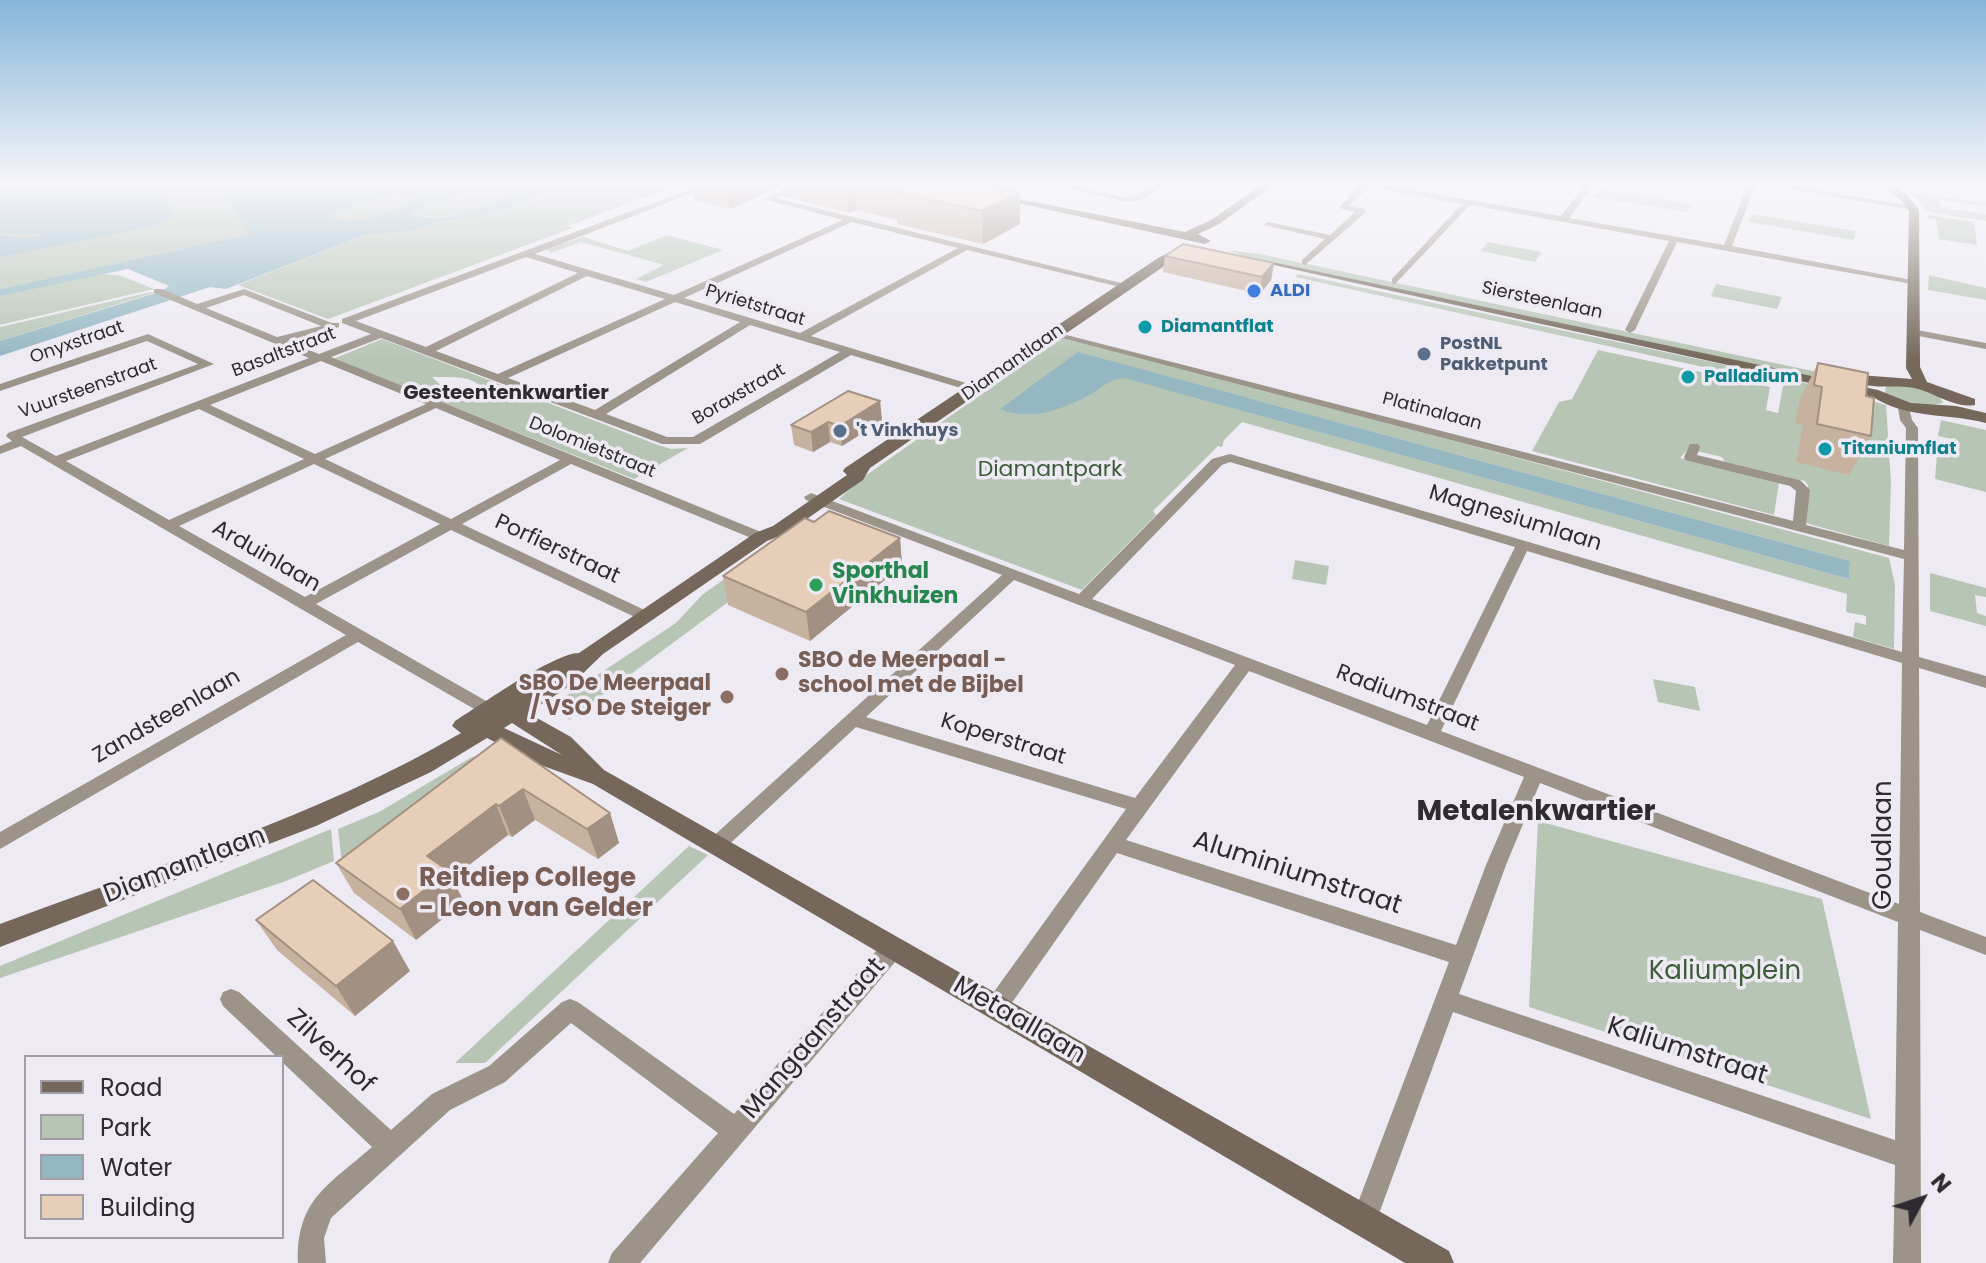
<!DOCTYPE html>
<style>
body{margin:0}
#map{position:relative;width:1986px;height:1263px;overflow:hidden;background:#eeeaf3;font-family:Poppins,sans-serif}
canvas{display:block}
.legend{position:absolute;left:24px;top:1055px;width:260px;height:184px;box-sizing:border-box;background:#eeeaf3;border:2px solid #a19ea5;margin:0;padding:10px 14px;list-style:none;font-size:24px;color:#2d2b2f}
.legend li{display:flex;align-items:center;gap:16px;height:40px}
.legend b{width:40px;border:2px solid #a19ea5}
.north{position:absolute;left:1882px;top:1159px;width:80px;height:80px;-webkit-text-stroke:6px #eeeaf3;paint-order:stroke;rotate:50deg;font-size:22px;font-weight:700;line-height:32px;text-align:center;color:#2d2b2f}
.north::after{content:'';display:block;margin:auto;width:28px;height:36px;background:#2d2b2f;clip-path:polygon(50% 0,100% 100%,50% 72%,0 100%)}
</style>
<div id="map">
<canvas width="1986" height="1263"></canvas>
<ul class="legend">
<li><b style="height:10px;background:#75685a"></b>Road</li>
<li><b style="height:22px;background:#b7c5b5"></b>Park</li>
<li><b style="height:22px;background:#94b7c2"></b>Water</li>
<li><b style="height:22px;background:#e7ceb9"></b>Building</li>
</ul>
<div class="north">N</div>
</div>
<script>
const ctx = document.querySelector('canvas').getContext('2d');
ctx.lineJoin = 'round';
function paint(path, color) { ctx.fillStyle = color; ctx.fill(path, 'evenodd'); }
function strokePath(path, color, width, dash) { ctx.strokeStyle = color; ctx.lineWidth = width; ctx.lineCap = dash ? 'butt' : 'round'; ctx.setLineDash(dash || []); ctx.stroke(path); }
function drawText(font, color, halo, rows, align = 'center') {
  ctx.font = font + ' Poppins,sans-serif'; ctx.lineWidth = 7; ctx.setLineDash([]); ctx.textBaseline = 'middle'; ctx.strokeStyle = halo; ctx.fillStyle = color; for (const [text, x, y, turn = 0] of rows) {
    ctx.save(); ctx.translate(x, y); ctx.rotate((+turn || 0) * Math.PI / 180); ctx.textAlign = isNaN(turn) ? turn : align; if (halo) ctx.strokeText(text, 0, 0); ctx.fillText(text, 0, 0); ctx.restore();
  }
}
paint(new Path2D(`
 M0 184H217L251 234 0 289Z
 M484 184H537C497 202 453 226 408 213Z
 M571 184H682L567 226 573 228 328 319 238 285 367 234 414 231 439 222 490 215Z
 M1598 189 1692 204 1688 212 1592 197Z
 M1911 193 1986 203V206L1939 200 1941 207 1986 214V221L1927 212Z
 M399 196 413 197C401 212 344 228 328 217L364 202Z
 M1751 214 1856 231 1854 240 1748 222Z
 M1928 215 1974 222 1977 245 1939 239 1936 220 1928 218Z
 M667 235 723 250 646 282 636 279 664 265 581 242 551 253 547 249 583 237 628 251Z
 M1488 242 1541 252 1535 262 1481 251Z
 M1227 250 1260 254 1850 379 1849 386 1254 259Z
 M101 274 119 275 154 289 0 325V296Z
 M1298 274 1782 377 1753 378 1295 277Z
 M1929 275 1986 288V300L1928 290Z
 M1716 284 1782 297 1777 309 1711 296Z
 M151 292H156L0 341V327Z
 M1064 336 1889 558 1895 584 1894 649 1853 637 1855 622 1866 625V616L1846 612 1847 594 1242 422 1224 440 1222 447 1218 446 1153 511 1156 515 1082 590 839 499 865 476ZM1262 402 1850 561 1849 579 1251 413Z
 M382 339 658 445 671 449 688 448 634 479 333 359ZM432 377C461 378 474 373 491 399 470 400 446 393 432 377Z
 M1598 350 1770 387 1766 410 1778 413 1783 386 1801 382 1886 405 1891 483 1889 546 1802 522 1808 485 1805 481 1725 462 1722 457 1688 449 1680 458 1779 483 1774 515 1532 451 1559 402 1572 399Z
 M1886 386H1913L1940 397 1943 403 1921 407 1885 393Z
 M1941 420 1986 430V492L1935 479 1937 454 1953 456 1952 439 1938 436Z
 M790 532 809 542 569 720 560 708 567 695 676 623 702 595Z
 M1295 560 1329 566 1326 585 1292 579Z
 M1930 573 1986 588V597L1975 595 1977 613 1986 616V626L1930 611Z
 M1653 679 1695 687 1700 711 1658 702Z
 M496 753 342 865 338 829 379 812 472 757Z
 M1538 821 1822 899 1871 1119 1529 1007Z
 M331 829 334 861 286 881 0 978V966Z
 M689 846 708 855 485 1063H455Z`), '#b7c5b5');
paint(new Path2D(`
 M51 184H159L175 215 154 226 0 257V235L25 239 44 234 0 233V192Z
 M217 184H484L410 213C451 229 495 199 534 186 545 182 560 184 571 184L490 215 439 222 414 231 367 234 226 289 210 287 0 356V341L162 291 169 286 128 269 0 296V289L250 234ZM399 196 413 198C400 212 345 228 329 217L364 202Z
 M1078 352 1850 561 1849 579 1124 378C1108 379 1104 387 1091 394 1064 409 1030 422 1000 409Z`), '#94b7c2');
paint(new Path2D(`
 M704 184H716L535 254 674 295 843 220 764 199 794 184H806L776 198 1129 285 1124 288 967 250 811 336 979 387V391H971L851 355 700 444H662L381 338 331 357 766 534 768 537 761 541 756 540 571 464 462 524 651 613 653 616 651 619H639L451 530 316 604 495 706 498 710 495 714H483L358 642 0 849V832L346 635 21 446 0 454V446L12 441 6 436 8 433 198 364 147 341 0 391V384L148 334 214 364 22 437 56 456 309 358 154 293V289H162L197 304 244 289 332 323H339V327L287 341 319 354 371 334 342 323V319ZM852 222 958 248 800 333 684 298ZM526 257 578 273 426 347 356 321ZM587 276 665 299 498 374 436 351ZM244 295 321 326 277 337 206 308ZM675 302 740 322 595 410 508 378ZM750 325 840 352 693 437H667L606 414ZM321 361 426 404 315 454 210 405ZM436 408 560 460 451 519 325 459ZM199 409 304 459 169 520 66 461ZM314 464 440 524 305 597 179 526Z
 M1048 184H1065L1127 198C1141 195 1150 184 1165 184L1142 200 1127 202Z
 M1360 184H1380L1561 216 1586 184H1594L1569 218 1724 245 1748 184H1756L1732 246 1917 281 1912 284 1677 242 1635 330 1630 333 1625 330 1669 241 1470 205 1395 284 1392 283V279L1462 204 1369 187 1349 206 1365 209V213L1305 265 1302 264V260L1325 239 1264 225 1268 222 1330 235 1355 212 1339 208Z
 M1759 184H1781L1917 207 1913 210Z
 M1858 184H1892L1893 186 1889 188Z
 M1912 329 1986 343V349L1908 334V330Z
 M1051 331 1793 521 1796 491 1790 486 1685 460 1684 457 1690 444H1698L1700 447 1697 455 1800 480 1810 490 1806 525 1904 550 1906 428 1900 420 1898 407 1900 404H1908L1912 420 1918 428 1919 657 1986 676V688L1919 668 1920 912 1986 937V955L1920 930 1921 1263H1893L1895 1165 1453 1012 1373 1230 1364 1234 1355 1230 1351 1221 1449 962 1117 853 1004 1014 996 1017 988 1014 985 1007 988 1000 1126 809 856 727 723 850 716 853 709 850 706 845 709 840 1002 575 806 500 804 497 811 493 1079 594 1212 459 1230 454 1902 652 1904 559 1051 335ZM1230 462 1515 547 1427 725 1092 599 1222 465ZM1527 551 1902 663 1899 904 1441 731ZM1014 580 1235 665 1135 798 866 717ZM1249 671 1524 777 1486 865 1456 945 1126 840ZM1540 783 1898 922 1895 1140 1459 994 1506 865Z
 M893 939 901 941 904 948 901 955 640 1263H608L612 1253 718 1133 571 1023 505 1082 450 1110 331 1218 324 1238 326 1263H298C296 1199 329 1185 372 1147L282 1062V1057H277L223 1006 220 999 223 992 231 989 239 992 391 1130 432 1094 489 1066 562 1002 570 999 578 1002 734 1114 885 941Z`), '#9c9389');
paint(new Path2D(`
 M1263 184H1275L1219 224 1198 234 1211 241 1205 244 990 197 995 194 1185 232 1211 220Z
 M1881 184C1899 184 1910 196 1919 211L1920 367 1927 382 1975 399V405C1955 409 1934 392 1914 388 1895 384 1867 391 1852 379L1859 375 1912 379 1906 368 1909 211 1903 202Z
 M1187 244 1878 390 1911 403 1956 406 1986 413V423C1948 413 1907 419 1873 397L1192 247 870 468 863 480 785 534 767 541 603 654 571 685 528 713 571 737 604 770 1449 1251 1454 1263H1405L593 784 535 763 487 738 431 772 316 826 0 947V924C155 866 318 817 461 733L452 726 455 721C481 705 554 653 579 653L755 533 773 526 847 475 843 471 845 468 1158 258ZM512 723 562 755 504 728Z`), '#75685a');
paint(new Path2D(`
 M691 184H986L1020 224 983 244 897 224V220L856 210 849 213 785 197 784 185 730 209 694 200Z
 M1165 256 1274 263 1271 280 1260 294 1163 272Z
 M1818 363 1866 396 1871 436 1849 475 1796 462 1803 425 1795 423 1800 399Z
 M880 401 882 421 842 446 830 442 813 452 794 445 791 425Z
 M814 522 900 538 902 566 810 641 728 605 723 576Z
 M501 738 610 813 619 843 598 859 535 820 512 837 508 835 452 878 464 902 416 940 354 893 336 863Z
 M256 920 410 971 355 1016 277 950Z`), '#c7b19f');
paint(new Path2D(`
 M726 184H784V185L730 209Z
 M847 184H854L856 210 849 213Z
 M1020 192V224L983 244 982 211Z
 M1274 263 1271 280 1260 294 1262 277Z
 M880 401 882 421 842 446 840 426Z
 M828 422 830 442 813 452 811 432Z
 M900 538 902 566 810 641 806 612Z
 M523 789 535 820 512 837 499 806Z
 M496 804 508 835 452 878 464 902 416 940 400 909 427 856Z
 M610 813 619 843 598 859 587 829Z
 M393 941 410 971 355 1016 336 986Z`), '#a29082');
const building = new Path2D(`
 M879 184H986L1020 192 982 211 895 192 901 189Z
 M1183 244 1274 263 1262 277 1165 256Z
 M1818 363 1868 373 1866 396 1874 398 1871 436 1817 424 1822 387 1814 385Z
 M848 391 880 401 840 426 828 422 811 432 791 425Z
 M829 511 900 538 806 612 723 576 805 518 814 522Z
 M501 738 610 813 587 829 523 789 499 806 496 804 427 856 449 871 400 909 336 863Z
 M313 880 393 941 336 986 256 920Z`);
paint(building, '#e7ceb9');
strokePath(building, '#a29082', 2);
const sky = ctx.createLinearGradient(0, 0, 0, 361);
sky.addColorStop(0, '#86b5d9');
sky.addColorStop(0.51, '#f7f6fa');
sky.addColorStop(1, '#f7f6fa00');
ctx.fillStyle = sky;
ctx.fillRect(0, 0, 1986, 361);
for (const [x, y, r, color] of [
 [1254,291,8,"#3f7fe0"],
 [1145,327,8,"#0f9aa8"],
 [1424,354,8,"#5c6f8a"],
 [1688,377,8,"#0f9aa8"],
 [840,431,8,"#5c6f8a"],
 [1825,449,8,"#0f9aa8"],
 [816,585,8,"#2e9e5b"],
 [782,674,8,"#8d6e63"],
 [727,697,8,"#8d6e63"],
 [403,894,8,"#8d6e63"]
]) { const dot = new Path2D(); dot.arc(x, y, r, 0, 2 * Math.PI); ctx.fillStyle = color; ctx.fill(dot); strokePath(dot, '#eeeaf3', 3); }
drawText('bold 18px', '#366cbe', '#eeeaf3', [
 ["ALDI",1270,291]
], 'left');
drawText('18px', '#2d2b2f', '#eeeaf3', [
 ["Siersteenlaan",1542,301,12],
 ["Pyrietstraat",755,306,17],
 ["Onyxstraat",77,343,-19],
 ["Basaltstraat",284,353,-21],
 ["Diamantlaan",1013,363,-35],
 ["Vuursteenstraat",88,389,-20],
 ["Boraxstraat",739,395,-30],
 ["Platinalaan",1432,412,15],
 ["Dolomietstraat",592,448,22]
]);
drawText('bold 18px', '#0d838f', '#eeeaf3', [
 ["Diamantflat",1161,327],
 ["Palladium",1704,377],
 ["Titaniumflat",1841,449]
], 'left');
drawText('bold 18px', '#4e5e75', '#eeeaf3', [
 ["PostNL",1440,344],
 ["Pakketpunt",1440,365],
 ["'t Vinkhuys",856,431]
], 'left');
drawText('bold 20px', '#2d2b2f', '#eeeaf3', [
 ["Gesteentenkwartier",506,394]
]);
drawText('22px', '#3b5d38', '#eeeaf3', [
 ["Diamantpark",1050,470]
]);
drawText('22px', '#2d2b2f', '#eeeaf3', [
 ["Magnesiumlaan",1515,519,17],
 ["Porfierstraat",557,550,25],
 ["Arduinlaan",266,557,30],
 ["Radiumstraat",1407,699,21],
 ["Zandsteenlaan",167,717,-30],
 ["Koperstraat",1003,740,17]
]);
drawText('bold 22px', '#27864d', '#eeeaf3', [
 ["Sporthal",832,572],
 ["Vinkhuizen",832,597]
], 'left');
drawText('bold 22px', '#785e54', '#eeeaf3', [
 ["SBO de Meerpaal -",798,661],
 ["school met de Bijbel",798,686],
 ["SBO De Meerpaal",711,684,"right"],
 ["/ VSO De Steiger",711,709,"right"]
], 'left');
drawText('26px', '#2d2b2f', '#eeeaf3', [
 ["Goudlaan",1884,845,-90],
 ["Diamantlaan",185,866,-21],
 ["Aluminiumstraat",1297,874,18],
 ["Metaallaan",1019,1021,30],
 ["Mangaanstraat",814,1039,-49],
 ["Zilverhof",330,1052,43],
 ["Kaliumstraat",1687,1052,18]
]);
drawText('bold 26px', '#785e54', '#eeeaf3', [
 ["Reitdiep College",419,879],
 ["- Leon van Gelder",419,909]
], 'left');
drawText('26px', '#3b5d38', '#eeeaf3', [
 ["Kaliumplein",1725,972]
]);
drawText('bold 28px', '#2d2b2f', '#eeeaf3', [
 ["Metalenkwartier",1536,813]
]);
</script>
